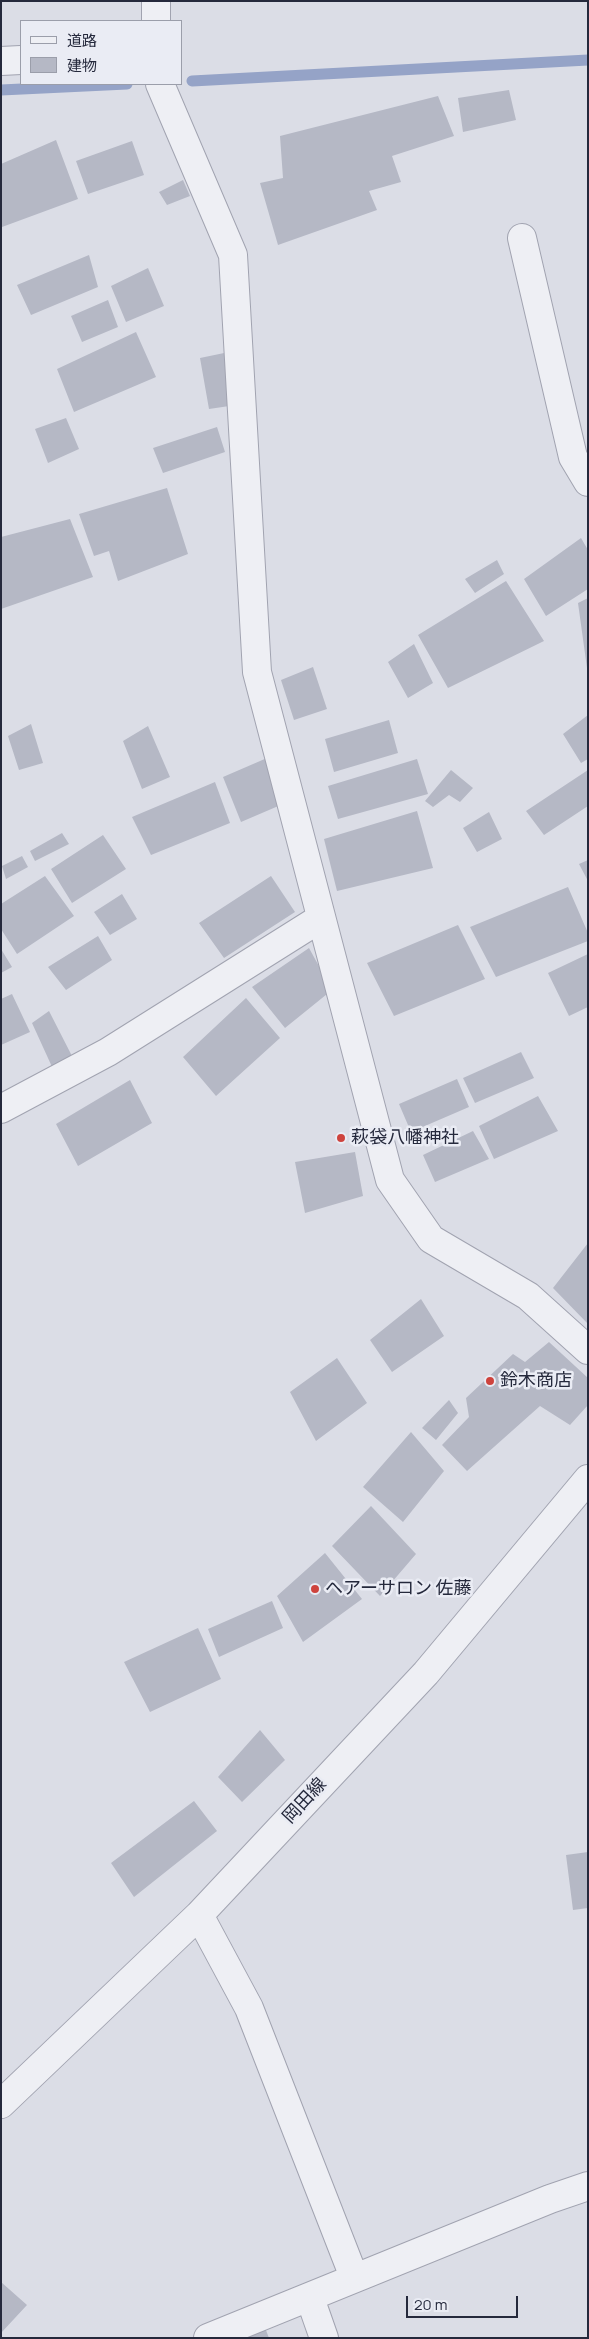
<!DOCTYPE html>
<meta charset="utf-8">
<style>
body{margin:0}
#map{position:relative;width:589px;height:2339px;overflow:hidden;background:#dbdde6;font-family:Manrope,"Noto Sans JP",sans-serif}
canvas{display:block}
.frame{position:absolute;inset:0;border:2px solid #25293c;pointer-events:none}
.legend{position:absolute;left:20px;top:20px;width:162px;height:65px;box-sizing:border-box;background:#eaecf4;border:1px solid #9b9eaa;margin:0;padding:6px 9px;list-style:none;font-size:15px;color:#25293c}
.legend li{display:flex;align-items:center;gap:10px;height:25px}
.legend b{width:25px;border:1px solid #9b9eaa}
.scale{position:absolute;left:406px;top:2296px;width:112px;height:22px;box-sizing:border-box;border:2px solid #25293c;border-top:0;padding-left:6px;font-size:15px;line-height:18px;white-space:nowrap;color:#25293c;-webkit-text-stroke:4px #eaecf4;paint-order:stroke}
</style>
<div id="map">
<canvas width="589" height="2339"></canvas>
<div class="frame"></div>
<ul class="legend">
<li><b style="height:6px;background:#eeeff4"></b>道路</li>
<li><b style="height:14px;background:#b5b8c5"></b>建物</li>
</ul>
<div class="scale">20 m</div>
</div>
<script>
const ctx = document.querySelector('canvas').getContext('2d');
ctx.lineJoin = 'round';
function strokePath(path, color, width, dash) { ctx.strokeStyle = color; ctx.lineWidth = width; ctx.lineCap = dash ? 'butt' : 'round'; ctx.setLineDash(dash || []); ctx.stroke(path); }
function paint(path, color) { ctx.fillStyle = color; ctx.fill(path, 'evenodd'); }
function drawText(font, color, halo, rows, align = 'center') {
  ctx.font = font + ' Manrope,"Noto Sans JP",sans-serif'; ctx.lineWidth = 5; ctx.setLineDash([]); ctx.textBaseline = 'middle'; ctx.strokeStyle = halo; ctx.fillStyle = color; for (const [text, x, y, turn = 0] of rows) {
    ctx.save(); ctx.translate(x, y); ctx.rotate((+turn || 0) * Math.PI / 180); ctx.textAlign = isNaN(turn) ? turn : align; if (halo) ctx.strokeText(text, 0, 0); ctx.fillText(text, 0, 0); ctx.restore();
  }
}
strokePath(new Path2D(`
 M192 81 588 60
 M1 90 127 84`), '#95a3c7', 11);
paint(new Path2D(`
 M509 90 516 120 463 132 458 98Z
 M438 96 454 136 392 156 401 182 369 191 377 210 278 245 260 183 283 178 280 136Z
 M56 140 78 199 2 227 1 164Z
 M132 141 144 175 88 194 76 161Z
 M183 180 190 196 167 205 159 192Z
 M89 255 98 287 31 315 17 285Z
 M148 268 164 306 126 322 111 286Z
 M108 300 118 327 82 342 71 316Z
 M136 332 156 377 74 412 57 369Z
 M229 352 236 405 209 409 200 358Z
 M66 418 79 449 48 463 35 429Z
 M217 427 225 452 163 473 153 448Z
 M167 488 188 554 118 581 109 551 94 556 79 514Z
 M70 519 93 577 1 609V537Z
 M581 538 588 550V589L546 616 524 579Z
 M497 560 504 574 475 593 465 579Z
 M506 581 544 641 448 688 418 635Z
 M588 598V668H587L578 603Z
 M414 644 433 683 408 698 388 662Z
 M313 667 327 709 294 720 281 680Z
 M588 715V759L581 763 563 734Z
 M389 720 398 753 334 772 325 739Z
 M31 724 43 763 19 770 8 736Z
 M148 726 170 777 142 789 123 741Z
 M267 758 283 804 241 822 223 777Z
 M417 759 428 794 338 819 328 786Z
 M451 770 473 788 460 802 449 795 433 807 425 801Z
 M588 770V806L544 835 526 811Z
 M215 782 230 823 151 855 132 817Z
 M417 811 433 868 337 891 324 839Z
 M489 812 502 839 477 852 463 828Z
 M62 833 69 844 35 861 30 851Z
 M103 835 126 869 72 903 51 869Z
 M22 856 28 867 6 879 2 866Z
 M588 860V881L579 864Z
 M45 876 74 916 17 954 1 929V904Z
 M271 876 295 912 224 958 199 923Z
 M568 887 588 933V941L496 977 470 927Z
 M122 894 137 919 110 935 94 912Z
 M458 925 485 979 394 1016 367 963Z
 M98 936 112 960 66 990 48 967Z
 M309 948 332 990 285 1028 252 987Z
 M1 949 12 967 1 973Z
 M588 954V1007L569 1016 548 973Z
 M12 994 30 1032 1 1045V999Z
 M246 998 280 1038 216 1096 183 1057Z
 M49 1011 73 1058 53 1069 32 1023Z
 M521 1052 534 1078 475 1103 463 1078Z
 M457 1079 469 1107 411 1132 399 1104Z
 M130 1080 152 1123 78 1166 56 1124Z
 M538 1096 558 1131 494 1159 479 1126Z
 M473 1131 489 1159 435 1182 423 1155Z
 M355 1152 363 1196 305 1213 295 1162Z
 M588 1243V1324L553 1288Z
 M421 1299 444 1336 392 1372 370 1340Z
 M549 1342 588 1378V1405L570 1425 540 1406 467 1471 442 1445 469 1417 466 1398 513 1354 525 1362Z
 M337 1358 367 1403 316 1441 290 1392Z
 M449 1400 458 1413 436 1440 422 1428Z
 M411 1432 444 1471 403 1522 363 1487Z
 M371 1506 416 1554 380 1596 332 1546Z
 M325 1553 362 1599 303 1642 277 1596Z
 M272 1601 283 1628 219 1657 208 1629Z
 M198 1628 221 1679 150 1712 124 1662Z
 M260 1730 285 1760 242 1802 218 1777Z
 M194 1801 217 1831 134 1897 111 1863Z
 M588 1852V1908L573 1910 566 1855Z
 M1 2282 27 2305 1 2333Z
 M264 2325 269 2338H236Z`), '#b5b8c5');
const minor = new Path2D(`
 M156 1V21
 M1 61 21 60
 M160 84 233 255 257 672 390 1180 431 1239 528 1296 588 1350
 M522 238 573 457 588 482
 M1 1109 108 1052 321 918
 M199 1915 249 2008 354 2277
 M1 2104 199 1915 426 1673 588 1479
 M310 2298 324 2338
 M208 2338 550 2199 588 2186`);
strokePath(minor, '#a1a3b0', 30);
strokePath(minor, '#eeeff4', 28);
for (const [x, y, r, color] of [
 [341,1138,5,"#ce433d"],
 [490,1381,5,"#ce433d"],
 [315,1589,5,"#ce433d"]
]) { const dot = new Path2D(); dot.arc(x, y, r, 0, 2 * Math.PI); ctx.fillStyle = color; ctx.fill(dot); strokePath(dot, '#eaecf4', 2); }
drawText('18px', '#25293c', '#eaecf4', [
 ["萩袋八幡神社",351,1138],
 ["鈴木商店",500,1381],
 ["ヘアーサロン 佐藤",325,1589]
], 'left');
drawText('18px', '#25293c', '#eaecf4', [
 ["岡田線",305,1801,-47]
]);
</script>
